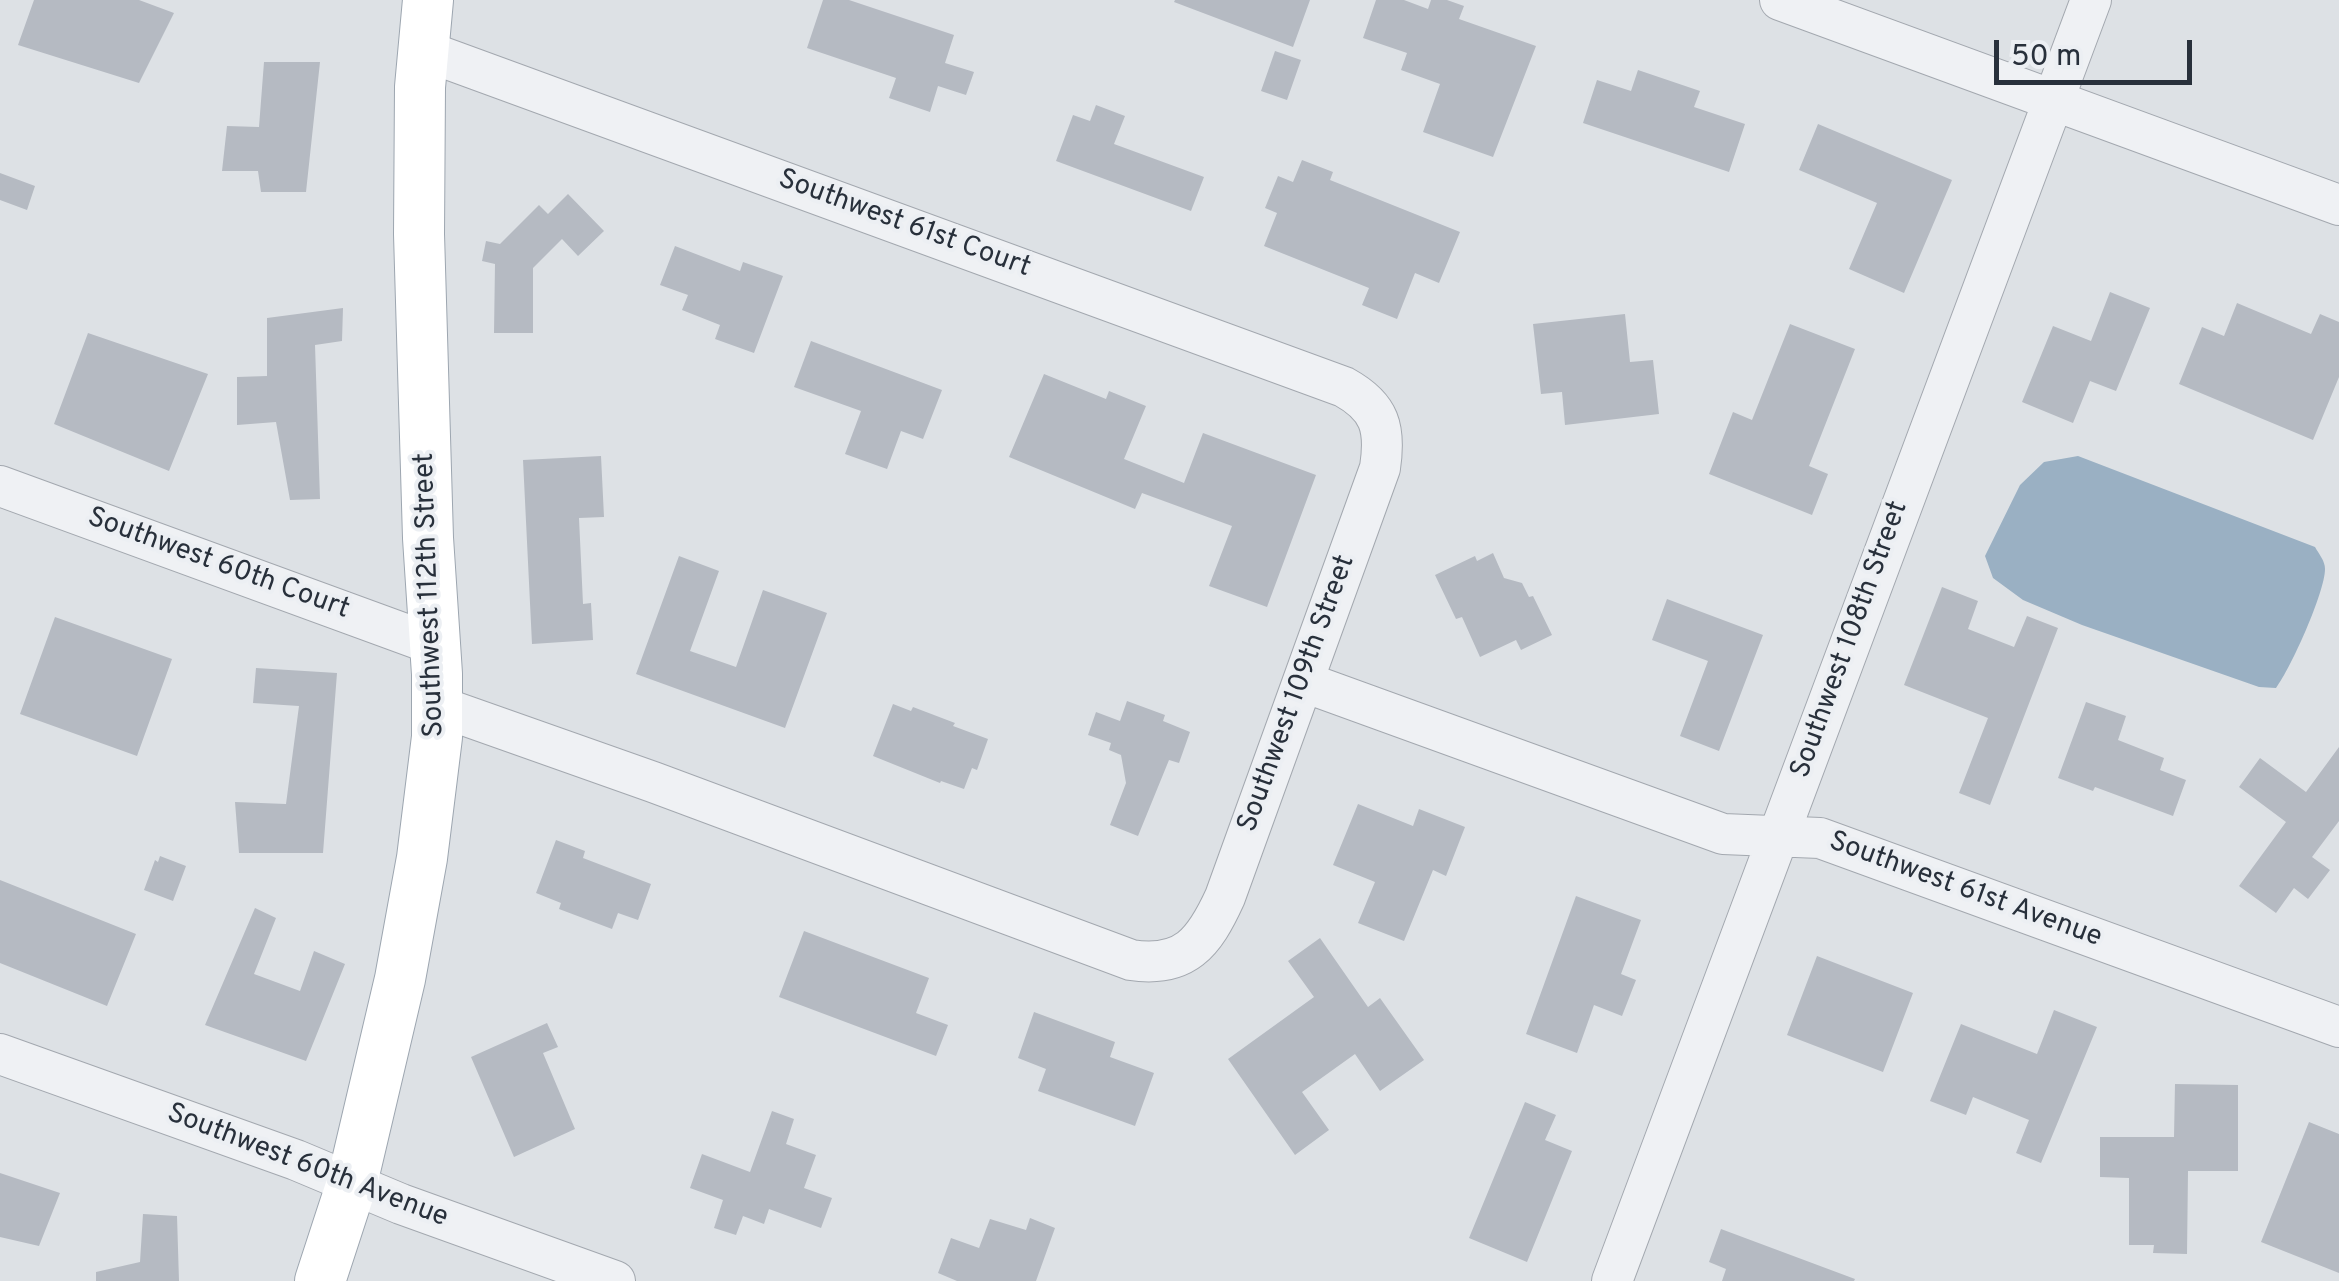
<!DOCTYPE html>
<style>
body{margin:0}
#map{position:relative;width:2339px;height:1281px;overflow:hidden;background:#dde1e5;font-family:Overpass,sans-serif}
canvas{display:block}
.scale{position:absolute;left:1994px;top:40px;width:198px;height:45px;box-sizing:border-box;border:5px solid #28303b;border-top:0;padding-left:12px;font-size:30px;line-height:35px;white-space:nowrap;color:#28303b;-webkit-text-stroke:8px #eceff3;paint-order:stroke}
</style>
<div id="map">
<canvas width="2339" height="1281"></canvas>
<div class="scale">50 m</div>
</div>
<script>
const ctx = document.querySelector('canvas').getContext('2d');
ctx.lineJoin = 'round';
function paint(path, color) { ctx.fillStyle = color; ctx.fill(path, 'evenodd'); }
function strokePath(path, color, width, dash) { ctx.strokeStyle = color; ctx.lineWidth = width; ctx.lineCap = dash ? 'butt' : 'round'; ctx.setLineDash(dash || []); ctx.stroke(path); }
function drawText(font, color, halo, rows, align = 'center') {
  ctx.font = font + ' Overpass,sans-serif'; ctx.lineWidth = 8; ctx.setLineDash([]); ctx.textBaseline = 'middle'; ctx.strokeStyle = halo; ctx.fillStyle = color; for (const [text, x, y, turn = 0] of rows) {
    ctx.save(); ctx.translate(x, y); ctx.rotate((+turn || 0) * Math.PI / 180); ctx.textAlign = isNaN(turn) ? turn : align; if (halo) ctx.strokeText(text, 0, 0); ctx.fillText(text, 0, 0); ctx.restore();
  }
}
paint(new Path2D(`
 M2078 456 2315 547C2319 554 2325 561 2325 569 2325 592 2291 668 2276 688L2259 687 2082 625 2023 600 1993 578 1985 556 2020 485 2044 462Z`), '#9ab0c3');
paint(new Path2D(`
 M34 0H139L174 13 139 83 18 45Z
 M823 0H849L954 35 945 63 974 72 966 95 938 86 930 112 889 98 896 78 807 48Z
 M1175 0H1310L1293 47 1174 2Z
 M1376 0H1404L1428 9 1431 0H1447L1464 6 1459 19 1536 46 1493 157 1423 132 1440 84 1401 70 1407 53 1363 38Z
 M1275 51 1301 60 1287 100 1261 91Z
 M264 62H320L306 192H261L258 171H222L227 126 259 127Z
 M1638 70 1700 91 1694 107 1745 124 1729 172 1583 123 1597 80 1631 91Z
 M1096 105 1125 116 1114 144 1204 177 1191 211 1056 161 1073 115 1090 121Z
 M1818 124 1952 180 1904 293 1849 269 1877 203 1799 170Z
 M1302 160 1333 172 1330 180 1460 232 1439 283 1415 273 1397 319 1362 305 1369 288 1264 246 1277 213 1265 208 1278 176 1293 182Z
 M0 173 35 186 27 210 0 200Z
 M568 194 604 231 578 256 562 239 533 268V333H494L495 264 482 261 486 241 500 244 539 205 548 214Z
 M675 246 740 271 743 262 783 276 754 353 715 339 720 325 682 310 688 295 660 285Z
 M2110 292 2150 308 2116 391 2090 381 2073 423 2022 402 2053 326 2091 341Z
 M2237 303 2311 334 2320 314 2339 322V377L2313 440 2179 384 2202 327 2224 336Z
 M343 308 342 341 315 345 320 499 290 500 276 422 237 425V377L267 376V318Z
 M1625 314 1630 362 1653 360 1659 414 1565 425 1562 392 1541 394 1533 324Z
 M1790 324 1855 349 1809 466 1828 474 1812 515 1709 474 1733 412 1752 420Z
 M88 333 208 374 169 471 54 424Z
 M811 341 942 390 923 439 901 431 887 469 845 454 861 411 794 387Z
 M1044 374 1106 399 1109 391 1146 406 1124 459 1184 483 1203 433 1316 475 1267 607 1209 586 1232 526 1142 493 1135 509 1009 457Z
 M601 456 604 517 579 518 583 604 591 603 593 640 532 644 523 460Z
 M1493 553 1504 578 1522 583 1529 597 1533 596 1552 635 1521 650 1516 640 1480 657 1462 617 1456 619 1435 575 1475 556 1477 561Z
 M679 556 719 571 690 651 736 667 763 590 827 613 785 728 636 674Z
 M1942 587 1978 601 1968 629 2014 647 2027 616 2058 628 1990 805 1959 793 1988 718 1904 685Z
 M1667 599 1763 635 1719 751 1680 736 1708 661 1652 640Z
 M55 617 172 659 137 756 20 714Z
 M256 668 337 673 323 853H239L235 802 286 804 299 706 253 703Z
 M1127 701 1165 715 1163 721 1190 732 1179 763 1169 760 1138 836 1110 825 1126 783 1121 755 1109 750 1111 743 1088 735 1096 712 1120 721Z
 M2086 702 2126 716 2118 740 2164 758 2160 770 2186 780 2173 816 2095 787 2093 791 2058 778Z
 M893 704 911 711 913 707 955 723 953 726 988 739 977 770 972 768 964 789 941 781 940 783 873 756Z
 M2339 747V821L2312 857 2330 870 2308 899 2294 888 2276 913 2239 886 2286 822 2239 787 2260 758 2306 792Z
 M1358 804 1413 826 1419 809 1465 827 1446 876 1433 870 1404 941 1358 923 1375 882 1333 865Z
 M556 840 585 851 583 858 651 884 638 920 618 913 612 929 559 909 561 903 536 893Z
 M160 856 186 866 173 901 144 890 155 860 158 862Z
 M0 880 136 934 107 1006 0 963Z
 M1576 896 1641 920 1621 974 1636 980 1622 1016 1594 1005 1577 1053 1526 1034Z
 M255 908 276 918 254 974 300 991 314 951 345 964 306 1061 205 1025Z
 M804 931 929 978 916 1013 948 1025 936 1056 779 997Z
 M1320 938 1368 1007 1380 998 1424 1060 1380 1091 1355 1054 1302 1092 1329 1130 1295 1155 1228 1059 1314 997 1288 961Z
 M1817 956 1913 993 1883 1072 1787 1035Z
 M2054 1010 2097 1027 2041 1163 2016 1153 2029 1120 1973 1097 1966 1115 1930 1101 1961 1024 2037 1054Z
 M1034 1012 1115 1042 1110 1057 1154 1073 1135 1126 1038 1091 1046 1069 1018 1058Z
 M547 1023 558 1047 543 1053 575 1129 514 1157 471 1057Z
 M2175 1084 2238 1085V1171H2188L2187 1254 2153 1253 2154 1245H2129V1178L2100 1177V1137H2174Z
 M1525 1102 1556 1115 1545 1140 1572 1151 1527 1262 1469 1238Z
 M772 1111 794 1119 786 1144 816 1155 804 1188 832 1198 821 1228 769 1209 764 1224 743 1216 736 1235 714 1228 723 1200 690 1188 702 1154 750 1172Z
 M2309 1122 2339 1134V1273L2261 1242Z
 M0 1173 60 1193 39 1246 0 1237Z
 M143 1214 177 1216 179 1281H96V1272L140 1262Z
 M1030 1218 1055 1228 1036 1281H957L938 1273 951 1238 979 1248 990 1219 1026 1230Z
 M1721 1229 1855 1279 1854 1281H1722L1726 1269 1709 1262Z`), '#b5bac2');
const minor = new Path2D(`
 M1780 0 2339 205
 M423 50 1344 387C1380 407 1386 428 1380 468L1225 897C1204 943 1185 968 1131 960L653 782 438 706
 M0 486 435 645
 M1304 682 1723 834 1820 838 2339 1027
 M0 1054 296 1160 401 1204 615 1281
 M1612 1281 2091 0`);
const major = new Path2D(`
 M320 1281 352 1183 400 979 422 858 437 737V674L428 538 419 234 420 87 428 0`);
strokePath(minor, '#a3a8af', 42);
strokePath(major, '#9da6b0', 52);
strokePath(minor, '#eff1f4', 40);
strokePath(major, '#fff', 50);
drawText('28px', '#28303b', '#eceff3', [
 ["Southwest 61st Court",904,225,20],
 ["Southwest 60th Court",218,565,20],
 ["Southwest 112th Street",431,595,-92],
 ["Southwest 108th Street",1851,640,-70],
 ["Southwest 109th Street",1298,694,-70],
 ["Southwest 61st Avenue",1965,891,20],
 ["Southwest 60th Avenue",307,1167,21]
]);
</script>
